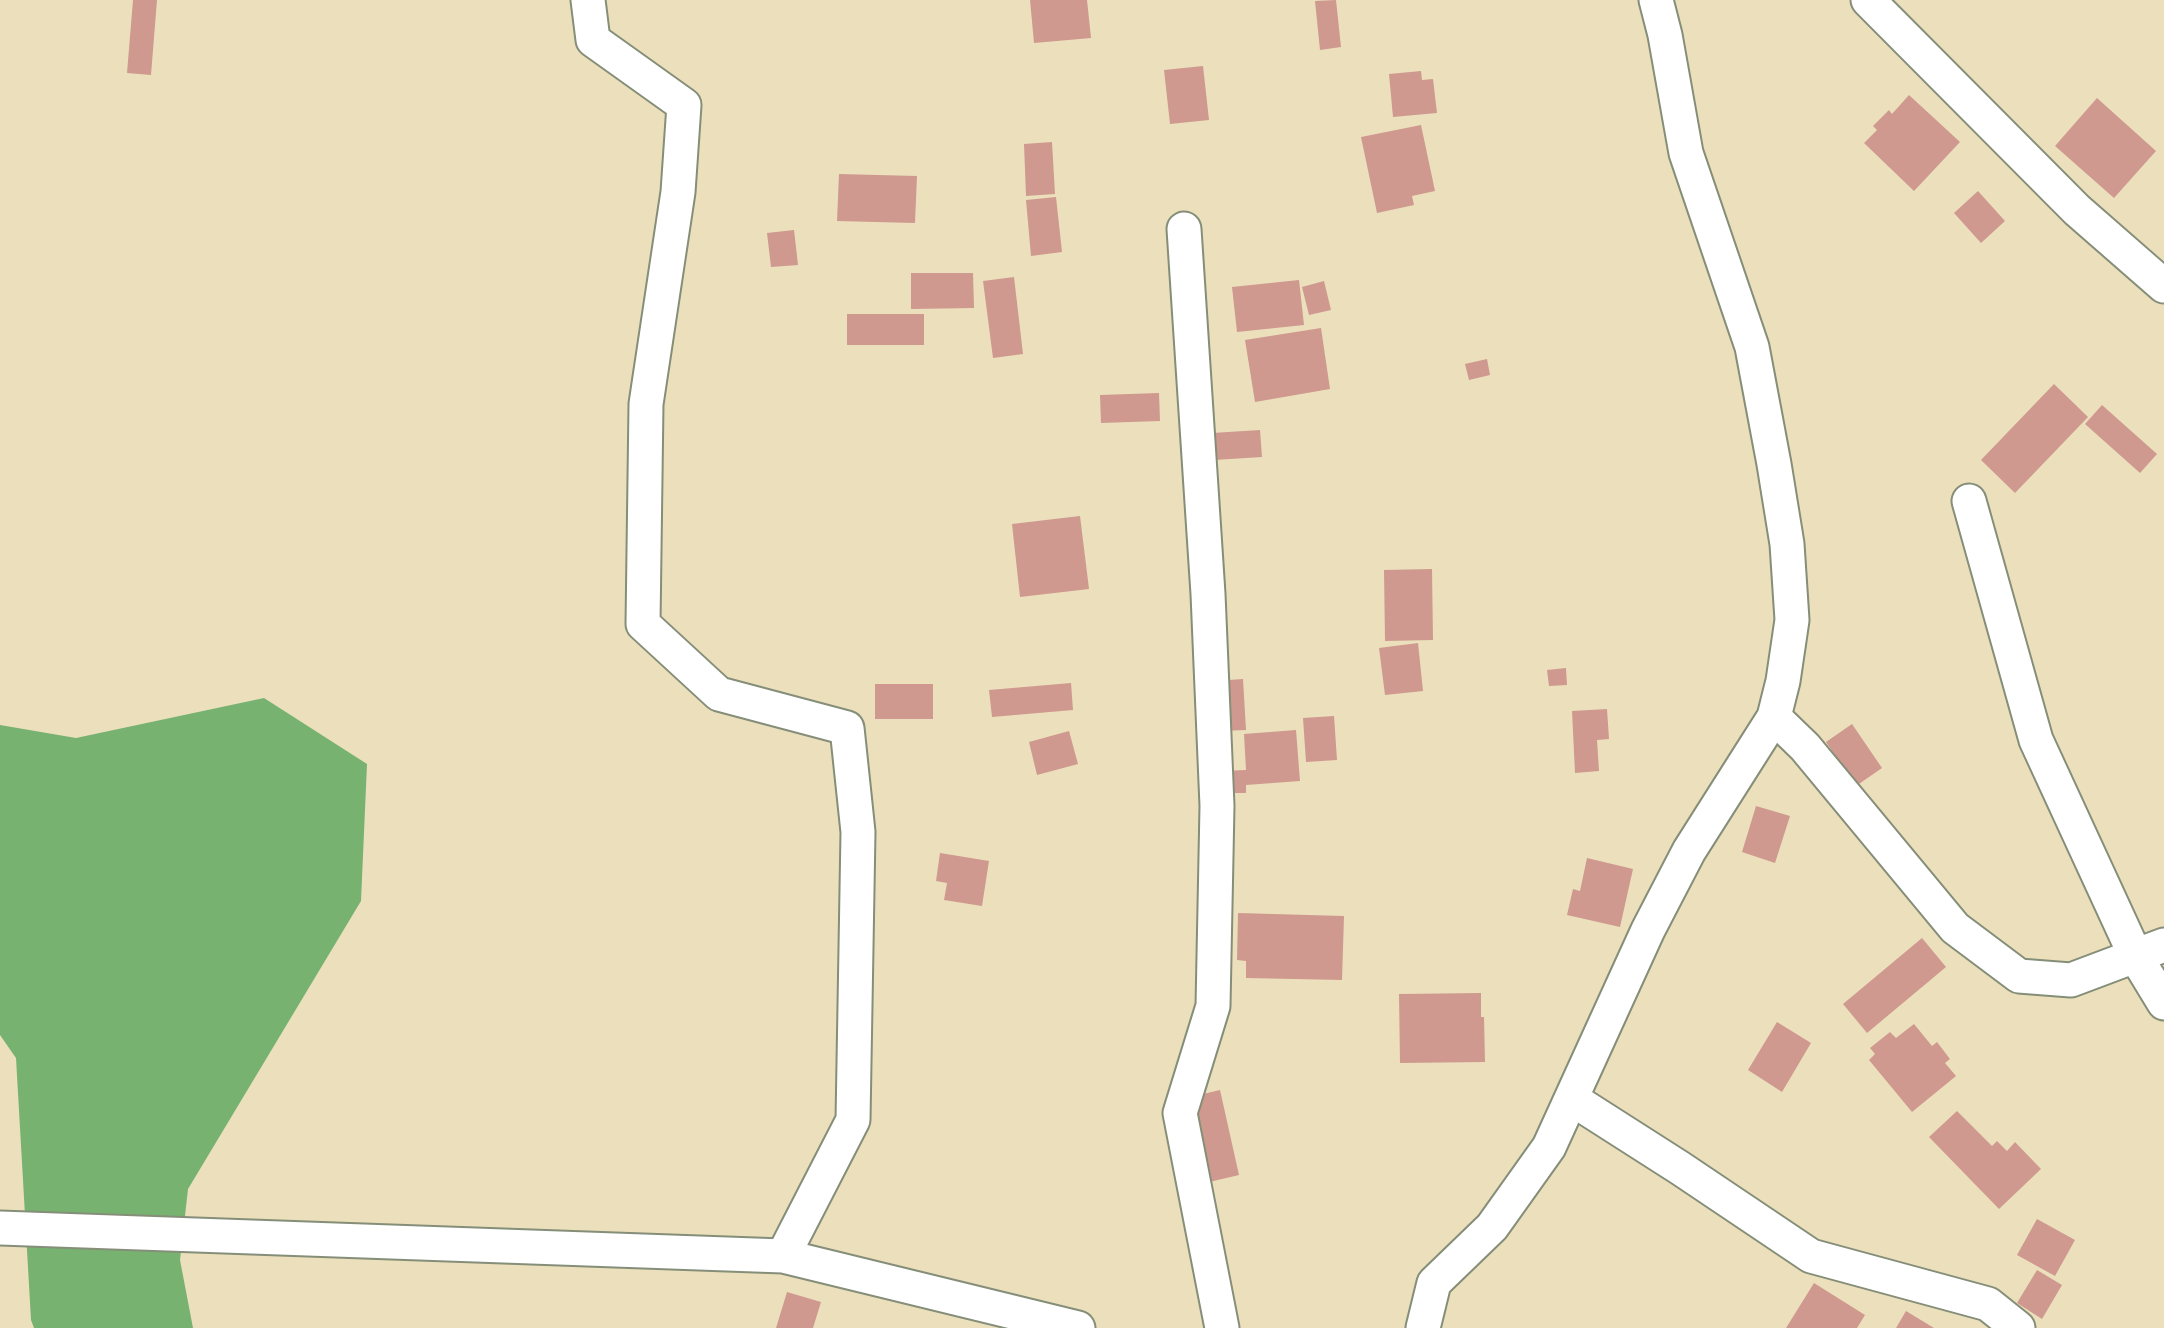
<!DOCTYPE html>
<style>
body{margin:0}
canvas{display:block;background:#ebdfbc}
</style>
<canvas width="2164" height="1328"></canvas>
<script>
const ctx = document.querySelector('canvas').getContext('2d');
ctx.lineJoin = 'round';
function paint(path, color) { ctx.fillStyle = color; ctx.fill(path, 'evenodd'); }
function strokePath(path, color, width, dash) { ctx.strokeStyle = color; ctx.lineWidth = width; ctx.lineCap = dash ? 'butt' : 'round'; ctx.setLineDash(dash || []); ctx.stroke(path); }
paint(new Path2D(`
 M264 698 367 764 361 901 188 1189 180 1260 193 1328H34L31 1320 16 1058 0 1035V725L76 738Z`), '#78b271');
paint(new Path2D(`
 M133 0H157L151 75 127 73Z
 M1030 0H1087L1091 38 1034 43Z
 M1336 0 1341 47 1320 50 1315 1Z
 M1203 66 1209 120 1170 124 1164 70Z
 M1421 71 1422 80 1433 79 1437 113 1393 117 1389 74Z
 M1909 95 1960 142 1914 191 1864 143 1877 130 1873 126 1889 110 1892 114Z
 M2097 98 2156 151 2114 198 2055 146Z
 M1421 125 1435 191 1412 196 1414 205 1377 213 1361 137Z
 M1052 142 1055 194 1026 196 1024 144Z
 M839 174 917 176 915 223 837 221Z
 M1978 191 2005 221 1981 243 1954 213Z
 M1056 197 1062 252 1031 256 1026 200Z
 M794 230 798 265 771 267 767 233Z
 M911 273H973L974 308 911 309Z
 M1014 277 1023 354 993 358 983 281Z
 M1299 280 1304 325 1237 332 1232 287Z
 M1324 281 1331 310 1309 315 1302 287Z
 M847 314H924V345H847Z
 M1321 328 1330 389 1255 402 1245 340Z
 M1487 359 1490 375 1469 380 1465 364Z
 M2054 384 2088 417 2015 493 1981 460Z
 M1159 393 1160 421 1101 423 1100 395Z
 M2102 405 2157 454 2140 473 2085 424Z
 M1260 430 1262 457 1214 460 1212 433Z
 M1080 516 1089 589 1020 597 1012 524Z
 M1432 569 1433 640 1385 641 1384 570Z
 M1418 643 1423 691 1385 695 1379 648Z
 M1566 668 1567 685 1549 686 1547 670Z
 M1243 679 1246 730 1218 731 1215 681Z
 M1071 683 1073 710 992 717 989 690Z
 M875 684H933V719H875Z
 M1607 709 1609 739 1597 740 1599 771 1575 773 1572 711Z
 M1334 716 1337 760 1306 762 1303 718Z
 M1852 724 1882 768 1856 786 1826 742Z
 M1296 730 1300 781 1246 785V793H1222L1221 771 1246 770 1244 734Z
 M1069 731 1078 764 1037 775 1029 742Z
 M1756 806 1790 816 1775 863 1742 852Z
 M940 853 989 861 982 906 944 900 947 883 936 881Z
 M1587 858 1633 869 1620 927 1567 915 1573 889 1580 891Z
 M1238 913 1344 916 1342 980 1246 978V961L1237 960Z
 M1922 938 1946 967 1867 1033 1843 1004Z
 M1481 993V1017H1484L1485 1062 1400 1063 1399 994Z
 M1777 1022 1811 1043 1782 1092 1748 1070Z
 M1914 1024 1932 1046 1937 1042 1950 1059 1945 1063 1956 1076 1912 1112 1869 1060 1875 1054 1870 1048 1890 1032 1896 1038Z
 M1220 1090 1239 1175 1205 1183 1186 1098Z
 M1957 1111 1992 1146 1997 1141 2007 1151 2015 1142 2041 1169 1999 1209 1929 1137Z
 M2037 1219 2075 1240 2055 1276 2017 1255Z
 M2037 1270 2062 1285 2042 1319 2017 1303Z
 M1814 1283 1865 1315 1857 1328H1786Z
 M787 1292 821 1302 813 1328H776Z
 M1906 1311 1934 1328H1896Z`), '#cf998f');
const minor = new Path2D(`
 M588 0 593 40 684 105 678 192 646 404 643 624 719 694 847 728 858 832 853 1120 783 1256
 M1868 0 2077 210 2164 286
 M1184 229 1208 594 1217 806 1213 1006 1180 1113 1222 1328
 M1969 501 2036 740 2136 957 2164 1003
 M1774 717 1805 747 1955 928 2019 976 2071 980 2164 945
 M1572 1099 1680 1168 1811 1256 1988 1304 2018 1328
 M0 1228 783 1256 1078 1328
 M1423 1328 1434 1283 1492 1227 1549 1147 1648 930 1689 851 1774 717 1783 681 1792 620 1787 544 1774 464 1752 347 1686 153 1665 35 1656 0`);
strokePath(minor, '#858e78', 37);
strokePath(minor, '#fff', 33);
</script>
